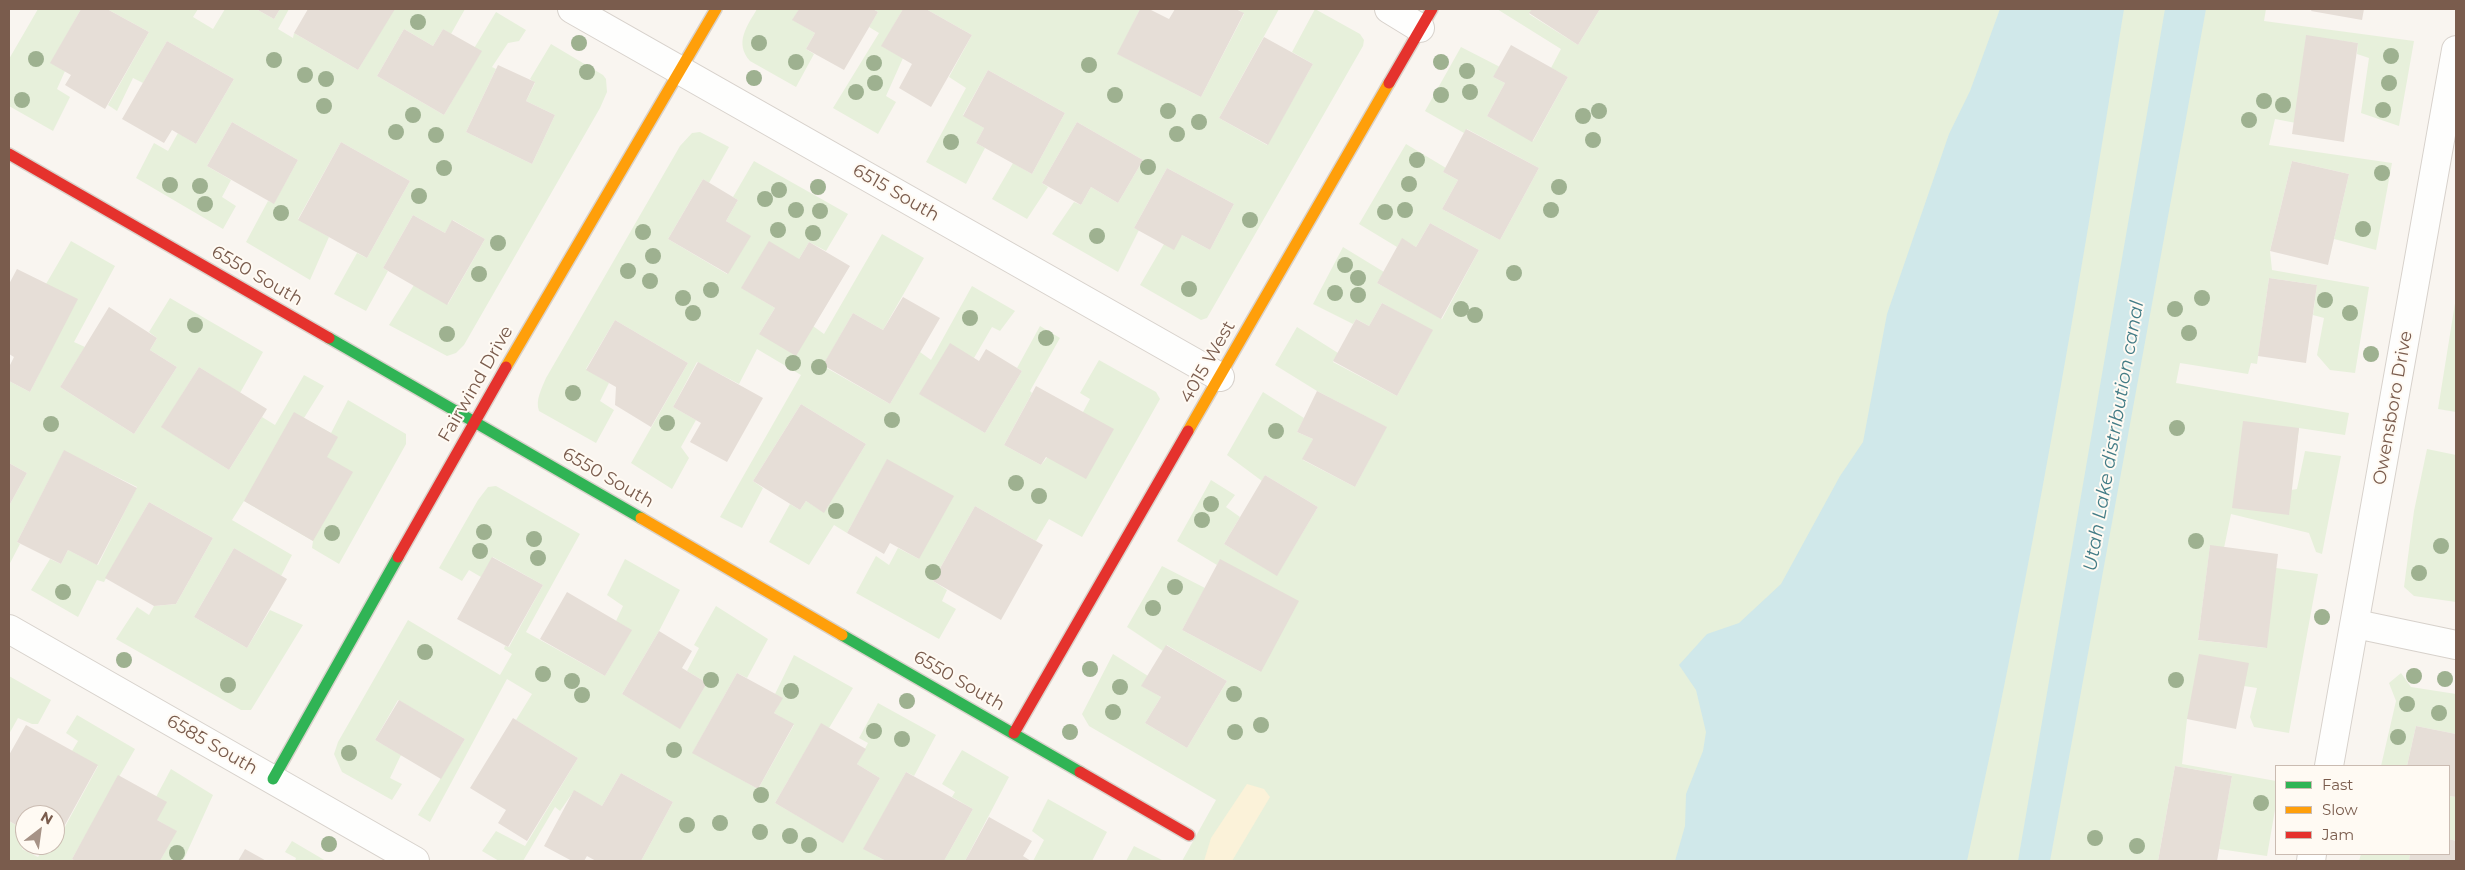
<!DOCTYPE html>
<style>
body{margin:0}
#map{position:relative;width:2465px;height:870px;overflow:hidden;background:#f9f5f0;font-family:Montserrat,sans-serif}
canvas{display:block}
.frame{position:absolute;inset:0;border:10px solid #7a5c4d;pointer-events:none}
.legend{position:absolute;left:2275px;top:765px;width:175px;height:90px;box-sizing:border-box;background:#fffaf3;border:1px solid #cabbb1;margin:0;padding:6px 9px;list-style:none;font-size:15px;color:#7a5c4d}
.legend li{display:flex;align-items:center;gap:10px;height:25px}
.legend b{width:25px;border:1px solid #cabbb1}
.north{position:absolute;left:15px;top:805px;width:50px;height:50px;box-sizing:border-box;background:#fffaf3;border:1px solid #cabbb1;border-radius:50%;rotate:30deg;font-size:14px;font-weight:700;line-height:20px;text-align:center;color:#7a5c4d}
.north::after{content:'';display:block;margin:auto;width:18px;height:22px;background:#a69286;clip-path:polygon(50% 0,100% 100%,50% 72%,0 100%)}
</style>
<div id="map">
<canvas width="2465" height="870"></canvas>
<div class="frame"></div>
<ul class="legend">
<li><b style="height:6px;background:#30b455"></b>Fast</li>
<li><b style="height:6px;background:#ff9f0a"></b>Slow</li>
<li><b style="height:6px;background:#e5322d"></b>Jam</li>
</ul>
<div class="north">N</div>
</div>
<script>
const ctx = document.querySelector('canvas').getContext('2d');
ctx.lineJoin = 'round';
function paint(path, color) { ctx.fillStyle = color; ctx.fill(path, 'evenodd'); }
function strokePath(path, color, width, dash) { ctx.strokeStyle = color; ctx.lineWidth = width; ctx.lineCap = dash ? 'butt' : 'round'; ctx.setLineDash(dash || []); ctx.stroke(path); }
function drawText(font, color, halo, rows, align = 'center') {
  ctx.font = font + ' Montserrat,sans-serif'; ctx.lineWidth = 4; ctx.setLineDash([]); ctx.textBaseline = 'middle'; ctx.strokeStyle = halo; ctx.fillStyle = color; for (const [text, x, y, turn = 0] of rows) {
    ctx.save(); ctx.translate(x, y); ctx.rotate((+turn || 0) * Math.PI / 180); ctx.textAlign = isNaN(turn) ? turn : align; if (halo) ctx.strokeText(text, 0, 0); ctx.fillText(text, 0, 0); ctx.restore();
  }
}
paint(new Path2D(`
 M38 9H81L51 63 65 71 57 89 70 97 53 131 9 106V59Z
 M107 9H198L193 17 213 29 225 9H256L274 19 280 9H289L278 29 293 38 294 33 358 70 394 9H465L451 34 443 29 433 46 404 29 377 76 444 115 481 51 473 50 496 12 526 30 519 41 508 43 492 67 496 69 466 132 532 164 555 115 526 101 535 83 530 79 551 44 603 75 606 79 607 92 600 108 464 345 456 353 447 356 389 325 414 285 448 304 485 239 453 220 445 233 413 215 383 268 388 271 366 311 334 294 357 253 367 258 410 181 341 142 298 219 329 237 310 280 246 242 268 201 274 203 298 160 232 122 207 166 231 180 222 197 236 206 223 229 136 178 154 143 168 151 178 133 196 144 234 79 167 41 143 83 133 78 117 111 108 105 149 32Z
 M757 9H799L793 20 815 33 806 49 814 54 796 87 750 61C734 43 747 26 757 9Z
 M873 9H903L882 46 903 58 886 96 896 102 878 134 833 108 879 33 869 27 878 12Z
 M926 9H1140L1118 54 1201 97 1244 14 1239 10 1240 9H1279L1219 118 1267 145 1313 64 1292 52 1315 9 1360 34 1364 40 1363 46 1207 318 1201 320 1140 285 1164 244 1182 235 1210 250 1234 204 1167 168 1134 228 1139 230 1118 272 1052 234 1074 202 1081 205 1091 187 1118 203 1143 160 1077 122 1042 183 1048 187 1027 219 992 199 1013 163 1032 174 1065 113 988 70 963 115 984 128 976 143 985 148 966 184 926 162 966 88 949 77 972 35Z
 M1497 9H1532L1529 14 1578 45 1600 9H2266L2264 21 2414 41 2399 126 2361 113 2369 58 2357 54 2358 43 2306 36 2296 123 2275 119 2269 145 2392 163 2376 250 2334 239 2349 174 2292 161 2270 251 2272 270 2369 287 2355 373 2330 370 2317 355 2324 318 2313 315 2317 285 2269 278 2257 364 2251 363 2248 374 2180 363 2176 383 2349 413 2345 435 2299 428 2291 490 2297 489 2305 451 2341 456 2322 554 2316 552 2309 533 2231 514 2224 548 2210 546 2198 640 2266 648 2276 568 2318 574 2289 733 2254 727 2250 717 2257 688 2244 686 2187 719 2182 764 2276 781V804L2267 856 2219 849 2232 776 2175 766 2158 861H1182L1216 800 1089 726 1082 714 1113 654 1148 676 1142 686 1161 697 1145 723 1187 748 1227 681 1167 645 1163 651 1127 627 1162 566 1205 588 1182 630 1261 672 1220 560 1217 565 1177 541 1211 480 1235 495 1226 507 1240 517 1224 544 1277 575 1318 507 1265 475 1262 481 1227 455 1263 392 1304 418 1297 432 1313 439 1303 460 1355 487 1386 427 1317 391 1275 365 1297 327 1338 353 1333 362 1397 396 1432 331 1382 303 1369 326 1356 319 1353 324 1313 304 1343 247 1384 272 1377 283 1442 319 1479 250 1430 223 1416 247 1402 239 1397 247 1359 224 1406 144 1446 168 1443 172 1458 180 1442 209 1500 240 1539 168 1467 129 1464 133 1425 111 1461 47 1500 67 1493 77 1505 83 1487 116 1533 141 1568 77 1551 68 1561 49Z
 M700 132 729 147 709 183 703 179 668 239 727 274 750 236 726 221 738 200 733 197 754 161 848 214 826 251 809 242 799 259 742 288 775 308 759 334 813 326 824 334 882 234 924 258 883 330 853 313 823 366 890 404 920 352 931 360 972 286 1015 311 1000 331 992 327 974 358 920 394 985 433 1022 371 1017 368 1040 326 1060 338 1030 391 1032 393 1004 445 1041 465 1083 412 1090 399 1080 393 1099 360 1156 392 1160 399 1082 537 1049 519 1036 541 975 506 933 581 947 590 942 601 956 609 939 639 856 593 876 556 889 565 898 548 919 559 887 460 847 533 834 525 809 565 769 542 790 504 800 510 806 501 824 512 866 444 801 404 753 481 763 488 742 528 720 517 801 375 757 349 739 384 697 362 673 407 696 420 681 447 689 458 672 489 631 463 688 363 615 320 586 369 609 383 600 401 614 410 596 443 539 411C535 400 542 388 546 378L680 146 692 133Z
 M71 241 115 266 74 342 85 347 60 387 134 434 177 367 150 350 157 338 149 332 170 298 263 352 240 393 199 367 162 427 229 470 262 417 275 425 304 375 324 386 304 418 331 433 348 400 406 434V444L339 564 312 548 313 541 244 501 232 520 292 555 281 576 234 548 194 617 247 648 270 610 303 625 251 710H241L116 639 137 607 149 615 154 606 176 604 213 538 149 502 104 582 97 580 78 617 31 590 50 559 61 564 68 550 98 565 137 487 64 451 17 542 20 544 9 565V506L27 473 9 463V381L30 392 72 308 46 284Z
 M2456 297V412L2438 409Z
 M2427 449 2456 455V602L2414 596 2404 587 2414 511Z
 M496 486 580 534 526 632 605 676 631 630 616 621 623 606 607 595 625 559 680 590 659 631 622 694 680 728 707 683 687 671 699 648 694 645 716 606 768 639 747 678 737 673 693 752 758 789 794 725 774 713 782 698 775 694 794 655 853 688 829 728 821 724 775 803 843 842 880 778 857 764 868 743 859 738 878 703 936 735 914 776 906 772 864 849 886 861H641L673 802 621 773 602 806 574 791 560 811 555 807 523 861H499L482 851 496 831 525 846 578 758 516 720 532 694 507 679 430 822 418 815 465 739 398 700 375 740 401 755 390 778 402 784 392 800 342 772 334 754 338 742 408 620 500 675 512 654 504 649 505 646 509 647 543 585 493 557 481 577 469 570 462 581 439 568 478 500 488 487Z
 M2401 673 2411 687 2456 694V734L2416 726 2407 766H2381L2396 701 2389 683Z
 M9 676 51 700 38 724H32L18 718 9 734Z
 M77 715 135 749 72 859 75 861H9V821L25 830V843L22 849 38 857 46 845H55L98 766 72 751 78 741 66 733Z
 M962 750 1009 777 965 861H944L973 809 952 797 955 792 942 784Z
 M171 769 213 795 183 861H160L176 831 157 820 156 797Z
 M2449 796 2456 797V841L2449 839Z
 M1048 799 1107 832 1092 861H1033L1044 840 1032 831Z
 M292 841 326 861H295L296 858 285 852Z
 M1134 846 1164 861H1126Z
 M2361 854H2410L2409 861H2359Z`), '#e7f0db');
paint(new Path2D(`
 M1247 784 1264 789 1270 797 1232 861H1204L1211 838Z`), '#fbf2d9');
paint(new Path2D(`
 M2000 9H2124C2078 294 2030 579 1967 861H1675L1685 826 1686 794 1703 751 1706 732 1696 690 1679 665 1707 634 1739 623 1781 584 1840 476 1863 442 1887 314 1949 134 1970 91Z
 M2165 9H2206L2050 861H2018Z`), '#d0e8ea');
paint(new Path2D(`
 M81 9H107L149 32 105 109 65 85 71 75 50 63Z
 M256 9H280L274 19Z
 M308 9H395L358 70 294 33Z
 M799 9H873L878 12 844 70 806 49 815 33 792 20Z
 M903 9H926L972 35 931 107 899 88 912 64 881 46Z
 M1140 9H1149L1169 19 1175 9H1236L1244 13 1201 97 1117 54Z
 M1532 9H1600L1578 45 1529 13Z
 M2312 9H2364L2362 20 2311 11Z
 M404 29 433 46 443 29 482 51 444 115 377 76Z
 M2306 35 2358 43 2344 142 2292 134Z
 M1264 37 1313 64 1268 145 1219 118Z
 M167 41 234 79 196 144 172 130 164 143 122 119Z
 M1511 45 1568 77 1532 142 1487 116 1505 83 1493 77Z
 M498 65 535 82 526 101 555 115 532 164 466 132Z
 M988 70 1065 113 1032 174 976 143 984 128 963 116Z
 M232 122 298 160 274 204 207 166Z
 M1077 122 1143 160 1118 203 1091 187 1081 205 1042 183Z
 M1466 129 1539 168 1500 240 1442 209 1458 180 1443 172Z
 M341 142 410 181 367 258 298 220Z
 M2292 161 2349 174 2328 265 2270 251Z
 M1167 168 1234 204 1210 250 1182 235 1174 250 1134 228Z
 M703 179 738 200 726 221 751 236 728 274 668 239Z
 M413 215 445 233 452 220 485 239 447 305 383 268Z
 M1430 223 1479 250 1441 319 1377 283 1402 238 1416 247Z
 M769 241 799 259 809 242 850 266 796 356 759 334 775 308 741 288Z
 M17 269 78 299 30 392 9 381V367L14 357 9 354V284Z
 M2269 278 2317 285 2306 363 2258 356Z
 M903 297 940 318 890 404 823 365 853 313 883 330Z
 M1382 303 1433 330 1397 396 1333 361 1356 319 1369 326Z
 M109 307 157 338 150 350 177 367 134 434 60 387Z
 M615 320 688 363 651 427 615 405 616 387 586 370Z
 M950 343 979 361 986 349 1022 371 985 433 919 394Z
 M698 362 763 398 727 462 690 442 701 423 673 407Z
 M199 367 267 409 229 470 161 427Z
 M1036 386 1114 429 1086 479 1046 457 1041 465 1004 445Z
 M1317 391 1387 427 1355 487 1302 459 1313 439 1297 432Z
 M801 404 866 444 824 513 806 501 800 510 753 481Z
 M294 412 338 437 327 457 353 472 313 541 244 501Z
 M2243 421 2299 428 2289 515 2232 508Z
 M64 450 137 488 97 565 68 550 61 564 17 542Z
 M887 459 954 496 919 559 890 543 884 554 847 533Z
 M9 463 27 473 9 506Z
 M1265 475 1318 507 1277 576 1224 544Z
 M149 502 213 538 176 604 154 606 105 578Z
 M975 506 1043 545 1001 620 933 581Z
 M2210 545 2278 554 2267 648 2198 640Z
 M234 548 287 579 247 648 194 617Z
 M492 557 543 585 508 647 457 619Z
 M1220 559 1299 601 1261 672 1182 630Z
 M567 592 632 630 605 676 540 639Z
 M659 631 692 651 682 668 707 683 680 729 622 694Z
 M1166 645 1227 681 1187 748 1145 723 1161 697 1141 686Z
 M2199 654 2249 663 2236 729 2187 719Z
 M737 673 783 698 774 713 794 724 758 789 692 753Z
 M399 700 465 739 441 779 375 740Z
 M513 718 578 758 527 841 498 823 506 810 470 788Z
 M821 723 866 749 857 764 880 778 843 843 775 803Z
 M26 725 98 765 55 843V815H25V830L9 821V755Z
 M2416 726 2456 734V797L2449 796V766H2407Z
 M2175 766 2232 776 2217 861H2158Z
 M906 772 973 809 944 861H886L863 849Z
 M621 773 673 802 641 861H596L587 856 584 861H572L544 846 574 790 602 806Z
 M118 775 167 802 157 820 177 831 160 861H75L72 859Z
 M989 817 1032 841 1023 856 1031 861H965Z
 M2449 839 2456 841V861H2409L2410 854H2449Z
 M245 849 263 859 266 861H238Z`), '#e6ded7');
const street = new Path2D(`
 M572 9 1220 377
 M1389 9 1420 28
 M2356 624 2456 645
 M9 629 415 861
 M2329 766 2456 50
 M2311 861 2312 854`);
const fast = new Path2D(`
 M329 338 641 518
 M842 635 1080 772
 M273 779 398 557`);
const slow = new Path2D(`
 M506 367 716 9
 M1188 431 1389 83
 M641 518 842 635`);
const jam = new Path2D(`
 M1389 83 1432 9
 M9 154 329 338
 M398 557 506 367
 M1014 733 1188 431
 M1080 772 1189 835`);
strokePath(street, '#d7d1cb', 30);
strokePath(fast, '#d9d2cb', 14);
strokePath(slow, '#d9d2cb', 14);
strokePath(jam, '#d9d2cb', 14);
strokePath(street, '#fefefd', 28);
strokePath(fast, '#30b455', 11);
strokePath(slow, '#ff9f0a', 11);
strokePath(jam, '#e5322d', 11);
ctx.fillStyle = '#9eb190';
for (const [x, y] of [
 [418,22],
 [579,43],
 [759,43],
 [2391,56],
 [36,59],
 [274,60],
 [796,62],
 [1441,62],
 [874,63],
 [1089,65],
 [1467,71],
 [587,72],
 [305,75],
 [754,78],
 [326,79],
 [875,83],
 [2389,83],
 [856,92],
 [1470,92],
 [1115,95],
 [1441,95],
 [22,100],
 [2264,101],
 [2283,105],
 [324,106],
 [2383,110],
 [1168,111],
 [1599,111],
 [413,115],
 [1583,116],
 [2249,120],
 [1199,122],
 [396,132],
 [1177,134],
 [436,135],
 [1593,140],
 [951,142],
 [1417,160],
 [1148,167],
 [444,168],
 [2382,173],
 [1409,184],
 [170,185],
 [200,186],
 [818,187],
 [1559,187],
 [779,190],
 [419,196],
 [765,199],
 [205,204],
 [796,210],
 [1405,210],
 [1551,210],
 [820,211],
 [1385,212],
 [281,213],
 [1250,220],
 [2363,229],
 [778,230],
 [643,232],
 [813,233],
 [1097,236],
 [498,243],
 [653,256],
 [1345,265],
 [628,271],
 [1514,273],
 [479,274],
 [1358,278],
 [650,281],
 [1189,289],
 [711,290],
 [1335,293],
 [1358,295],
 [683,298],
 [2202,298],
 [2325,300],
 [1461,309],
 [2175,309],
 [693,313],
 [2350,313],
 [1475,315],
 [970,318],
 [195,325],
 [2189,333],
 [447,334],
 [1046,338],
 [2371,354],
 [793,363],
 [819,367],
 [573,393],
 [892,420],
 [667,423],
 [51,424],
 [2177,428],
 [1276,431],
 [1016,483],
 [1039,496],
 [1211,504],
 [836,511],
 [1202,520],
 [484,532],
 [332,533],
 [534,539],
 [2196,541],
 [2441,546],
 [480,551],
 [538,558],
 [933,572],
 [2419,573],
 [1175,587],
 [63,592],
 [1153,608],
 [2322,617],
 [425,652],
 [124,660],
 [1090,669],
 [543,674],
 [2414,676],
 [2445,679],
 [711,680],
 [2176,680],
 [572,681],
 [228,685],
 [1120,687],
 [791,691],
 [1234,694],
 [582,695],
 [907,701],
 [2407,704],
 [1113,712],
 [2439,713],
 [1261,725],
 [874,731],
 [1070,732],
 [1235,732],
 [2398,737],
 [902,739],
 [674,750],
 [349,753],
 [761,795],
 [2261,803],
 [720,823],
 [687,825],
 [760,832],
 [790,836],
 [2095,838],
 [329,844],
 [809,845],
 [2137,846],
 [177,853]
]) { ctx.beginPath(); ctx.arc(x, y, 8, 0, 2 * Math.PI); ctx.fill(); }
drawText('18px', '#7a5c4d', '#fffaf3', [
 ["6515 South",896,193,30],
 ["6550 South",257,276,30],
 ["4015 West",1208,362,-60],
 ["Fairwind Drive",476,384,-60],
 ["Owensboro Drive",2393,408,-80],
 ["6550 South",608,478,30],
 ["6550 South",959,681,30],
 ["6585 South",212,745,30]
]);
drawText('italic 19px', '#437c86', '#fffaf3', [
 ["Utah Lake distribution canal",2114,436,-80]
]);
</script>
